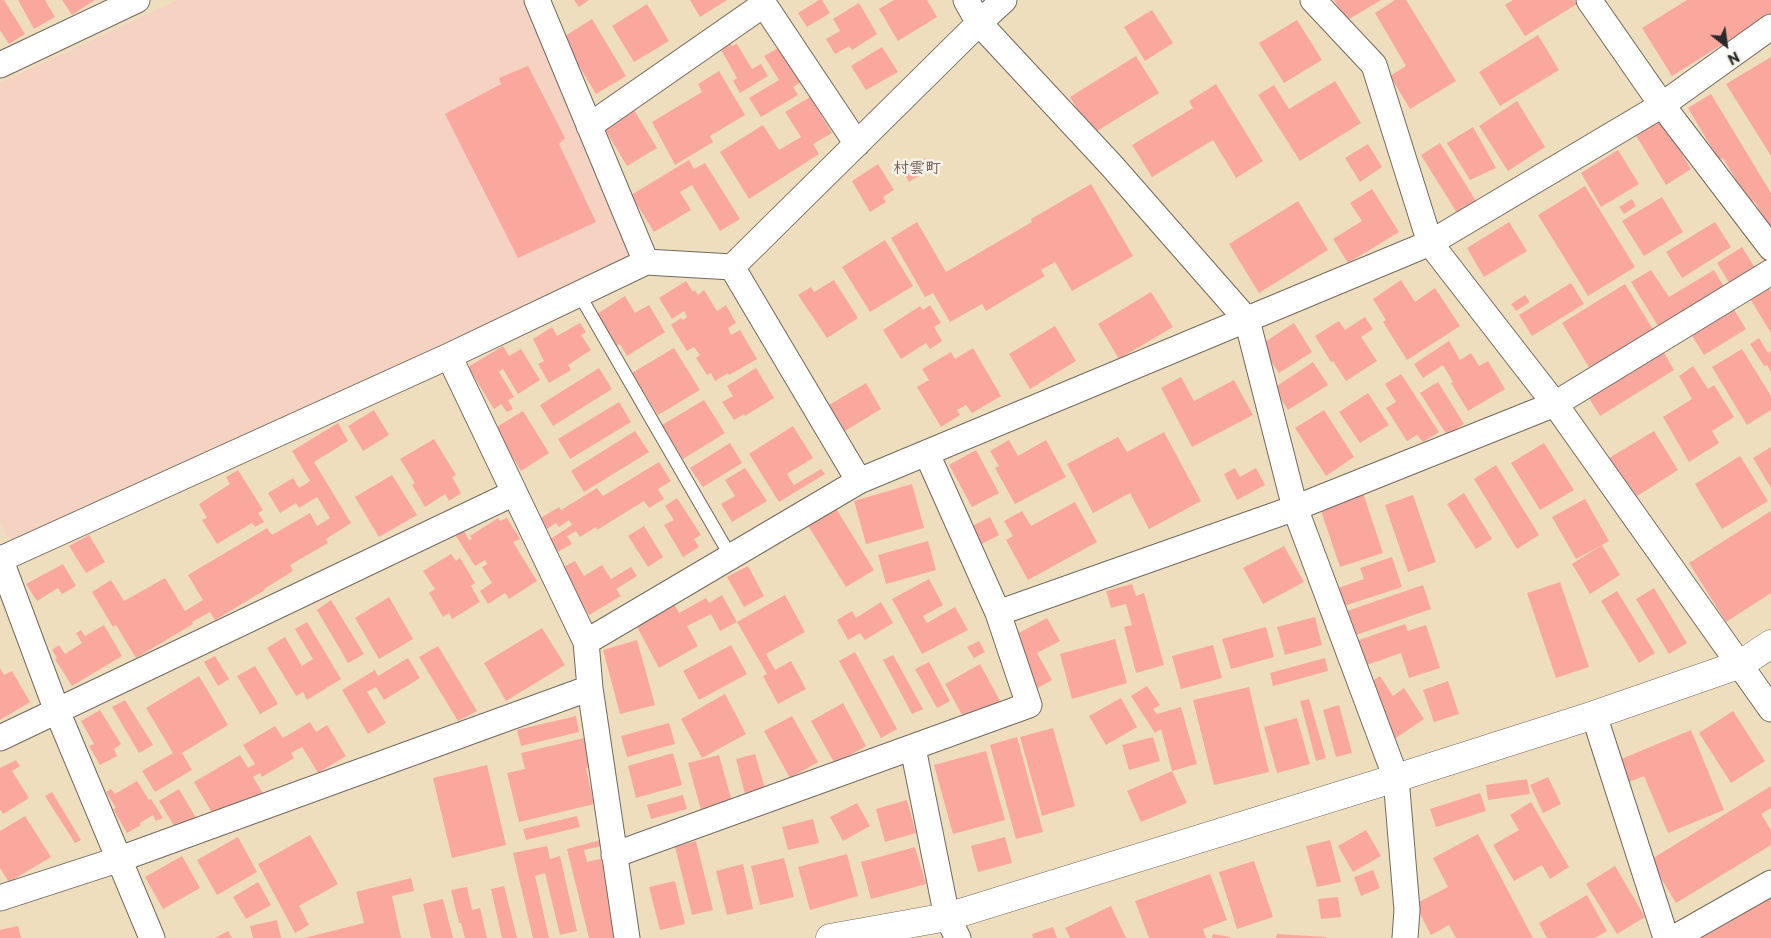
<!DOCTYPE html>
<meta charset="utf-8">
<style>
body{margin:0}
#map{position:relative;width:1771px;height:938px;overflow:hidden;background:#efdebe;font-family:"Playpen Sans",sans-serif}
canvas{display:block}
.north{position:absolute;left:1701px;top:20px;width:50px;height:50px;-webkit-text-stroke:4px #f7f3e8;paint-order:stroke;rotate:150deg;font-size:14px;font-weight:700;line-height:20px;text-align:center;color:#2b2b2b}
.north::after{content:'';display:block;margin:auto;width:18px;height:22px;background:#2b2b2b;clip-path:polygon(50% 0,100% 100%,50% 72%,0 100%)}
</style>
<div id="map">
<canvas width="1771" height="938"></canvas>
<div class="north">N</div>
</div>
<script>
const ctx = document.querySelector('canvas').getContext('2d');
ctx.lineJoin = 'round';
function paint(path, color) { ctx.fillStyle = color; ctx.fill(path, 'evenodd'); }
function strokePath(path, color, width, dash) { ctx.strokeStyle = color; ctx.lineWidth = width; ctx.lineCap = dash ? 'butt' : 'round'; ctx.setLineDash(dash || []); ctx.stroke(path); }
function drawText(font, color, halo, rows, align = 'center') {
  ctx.font = font + ' "Playpen Sans","Klee One",sans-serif'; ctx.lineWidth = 5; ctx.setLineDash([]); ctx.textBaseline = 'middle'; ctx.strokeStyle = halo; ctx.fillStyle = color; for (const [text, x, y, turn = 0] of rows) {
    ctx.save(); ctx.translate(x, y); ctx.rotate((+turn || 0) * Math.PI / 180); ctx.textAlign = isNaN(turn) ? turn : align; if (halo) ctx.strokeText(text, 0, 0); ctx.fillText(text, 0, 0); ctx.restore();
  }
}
paint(new Path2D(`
 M178 0H525L635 255 20 540 6 536 0 520V83Z`), '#f5d2c2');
paint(new Path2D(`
 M0 0H4L25 34 9 44 0 30Z
 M18 0H45L55 17 34 29Z
 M62 0H95L72 15Z
 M574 0H589L579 7Z
 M690 0H727L700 17Z
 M819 0H822L830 13 807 27 798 13Z
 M894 0H927L937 17 898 41 879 9Z
 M1334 0H1381L1346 21Z
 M1395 0H1406L1456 81 1410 109 1390 76 1406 66 1375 13Z
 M1513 0H1574L1577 4 1525 36 1505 5Z
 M1687 0H1771V14L1672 76 1642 28Z
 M859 3 877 34 852 50 849 46 835 54 826 39 840 31 833 19Z
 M647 4 669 41 634 62 612 26Z
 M1152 10 1173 43 1145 61 1124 27Z
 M592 19 626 76 596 94 562 38Z
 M1297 20 1322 60 1284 83 1259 43Z
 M1538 35 1559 70 1500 106 1479 72Z
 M729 40 732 46 737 44 752 69 761 64 768 76 740 93 733 81 737 78 719 46Z
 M785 44 806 79 793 87 798 95 761 117 749 98 779 80 764 56Z
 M882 47 898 72 866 90 851 66Z
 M1136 56 1159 93 1092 134 1070 97Z
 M1771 57V156L1726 84Z
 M528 66 565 138 559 144 596 222 518 258 445 114 501 84 499 78Z
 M719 71 745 115 710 136 713 142 675 165 652 122 702 92 698 84Z
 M1335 81 1361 123 1300 161 1258 95 1274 85 1289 109Z
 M1216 84 1263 161 1236 178 1213 140 1152 177 1132 145 1193 108 1189 101Z
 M1711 94 1771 193V230L1754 201 1750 203 1723 158 1719 160 1688 108Z
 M810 97 832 133 813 144 819 154 749 199 720 152 763 125 779 150 801 137 785 112Z
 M1517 101 1545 147 1508 171 1479 126Z
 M634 110 657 148 627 166 604 128Z
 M1661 119 1691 169 1666 185 1635 134Z
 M1473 127 1496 168 1470 180 1447 143Z
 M1440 143 1476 201 1457 213 1421 155Z
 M1368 144 1382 167 1360 182 1345 158Z
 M1618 150 1639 184 1601 207 1581 173Z
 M925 158 931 168 909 182 903 171Z
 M689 160 694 169 705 163 740 219 720 231 692 185 680 192 691 210 654 232 631 195Z
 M878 164 894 190 883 197 886 202 870 212 852 181Z
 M1091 184 1133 256 1072 291 1055 262 1041 270 1045 276 986 311 982 304 950 322 933 293 925 297 891 238 917 222 946 272 1032 222 1031 219Z
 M1585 186 1635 267 1588 296 1538 215Z
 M1372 189 1399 232 1348 263 1333 239 1362 221 1350 203Z
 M1662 197 1683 232 1644 256 1622 221Z
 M1632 199 1636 206 1624 214 1619 207Z
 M1298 201 1328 250 1259 293 1229 244Z
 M1509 222 1527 251 1484 277 1467 248Z
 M1715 222 1731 247 1682 278 1666 252Z
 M885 240 913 286 870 312 842 267Z
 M1742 247 1759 274 1733 289 1717 263Z
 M1651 270 1669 297 1714 270 1727 292 1663 334 1631 282Z
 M834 280 858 318 827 338 798 295 811 287 814 292Z
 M1401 280 1415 302 1435 288 1460 326 1407 360 1383 322 1386 320 1373 299Z
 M1764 280 1771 291V333L1746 292Z
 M686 281 693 292 695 290 698 295 704 290 717 311 726 305 736 323 728 328 731 335 740 330 757 359 729 375 728 373 715 381 711 373 707 375 696 358 700 355 694 347 687 351 671 325 681 318 683 320 687 317 684 311 672 319 659 298Z
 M1571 283 1584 304 1532 336 1519 315Z
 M1625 284 1654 331 1590 369 1562 323Z
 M1151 292 1173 327 1119 359 1098 324Z
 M1525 295 1530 302 1516 311 1511 304Z
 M625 296 635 313 649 305 665 332 627 356 620 344 617 346 597 314Z
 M1730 303 1746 329 1704 355 1688 329Z
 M930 305 941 323 934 327 942 341 930 349 926 343 901 359 883 330 920 306 923 310Z
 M1365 317 1373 329 1361 337 1377 361 1346 381 1333 361 1331 362 1315 336 1339 321 1345 330Z
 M580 323 586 332 581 335 591 350 568 365 571 370 549 383 538 364 544 361 533 339 552 327 557 336Z
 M1294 323 1312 352 1279 373 1260 345Z
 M1055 326 1076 361 1030 389 1009 354Z
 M1759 338 1768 353 1771 351V372L1767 365 1764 366 1750 344Z
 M1449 341 1460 360 1471 353 1479 366 1488 361 1505 389 1468 411 1451 383 1453 382 1443 365 1423 378 1414 364Z
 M1659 344 1674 370 1600 416 1584 390Z
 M503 346 509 356 521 349 540 380 518 394 503 369 499 372 514 397 508 400 513 409 507 412 501 404 494 409 468 367Z
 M674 348 700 390 658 415 632 373Z
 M973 348 1001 396 972 413 966 405 957 410 960 415 941 427 917 387 929 380 922 369 951 352 955 359Z
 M1742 349 1771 396V410L1747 425 1712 367Z
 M1313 362 1328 385 1288 410 1274 388Z
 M1693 366 1708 389 1714 385 1734 417 1712 431 1719 443 1689 462 1663 417 1692 399 1679 376Z
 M599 368 612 389 553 426 540 405Z
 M756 368 774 398 745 416 744 414 734 420 722 402 733 396 727 386Z
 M1401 374 1439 432 1423 442 1417 435 1407 441 1386 408 1396 402 1385 384Z
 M1181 377 1194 401 1234 380 1253 415 1192 447 1161 388Z
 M1438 382 1464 424 1447 435 1420 393Z
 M866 383 881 409 845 431 829 405Z
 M1368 393 1389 425 1360 443 1339 412Z
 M704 400 725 433 683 459 662 425Z
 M619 402 631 422 570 459 558 439Z
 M374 410 389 435 363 451 348 426Z
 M1324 410 1354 457 1326 476 1295 428Z
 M523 411 549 453 521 471 495 428Z
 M338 423 348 441 314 462 351 523 326 539 328 543 290 565 293 571 264 589 265 590 215 620 210 612 192 622 193 624 136 658 116 625 113 627 92 592 111 580 124 601 165 578 185 611 203 600 188 575 267 528 272 535 310 513 317 526 330 518 317 497 299 508 296 503 280 513 268 493 293 478 299 488 310 481 292 451Z
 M793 426 813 458 787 474 794 485 821 469 825 474 779 502 749 454Z
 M635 431 649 452 584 492 571 471Z
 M1654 431 1678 470 1634 498 1609 458Z
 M1164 432 1201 501 1149 529 1130 493 1093 513 1067 464 1118 437 1127 452Z
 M434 439 456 475 452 477 461 493 449 501 445 494 425 507 412 485 415 483 400 459Z
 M1009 440 1018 456 1046 440 1066 477 1015 504 995 468 999 466 990 451Z
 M730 443 742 463 703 487 690 468Z
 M1544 443 1574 490 1540 510 1511 463Z
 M1771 447V488L1753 458Z
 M976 450 999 493 972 507 949 465Z
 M1740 456 1768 501 1722 529 1695 484Z
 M659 462 671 481 658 489 664 499 649 508 644 501 597 530 596 527 580 537 576 531 567 536 572 544 554 554 546 542 572 525 569 520 559 527 556 523 545 530 539 519 559 507 561 510 597 488 603 496Z
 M1496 465 1539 535 1517 549 1474 479Z
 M745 468 767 501 732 522 721 504 735 496 725 480Z
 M1235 468 1240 477 1256 468 1265 485 1237 500 1224 474Z
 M238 470 263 510 258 513 264 522 255 527 252 523 217 544 202 520 207 518 199 504 230 484 226 477Z
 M392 475 417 515 379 537 355 497Z
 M912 484 924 528 866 544 854 501Z
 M1363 493 1383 553 1340 567 1320 508Z
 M1464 493 1492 539 1476 549 1447 504Z
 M1413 495 1436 562 1408 572 1385 505Z
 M677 498 701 535 694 539 699 547 683 557 664 525 674 520 665 506Z
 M1585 499 1609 541 1576 559 1552 517Z
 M1075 502 1097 542 1028 580 1006 540 1013 536 1004 521 1022 511 1031 526Z
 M835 507 874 570 846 587 807 524Z
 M1771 511V593L1726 622 1689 563Z
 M990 517 999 535 980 545 970 527Z
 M498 518 500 521 507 518 520 539 513 542 537 581 509 599 505 593 488 604 480 591 492 583 482 567 487 564 485 560 475 566 456 536 464 531 469 540 472 539 470 536Z
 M644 526 663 557 648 567 628 536Z
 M89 535 105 562 86 573 69 546Z
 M928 541 936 570 886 584 878 555Z
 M1602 545 1620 575 1590 594 1572 564Z
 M1284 546 1304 582 1263 604 1243 568Z
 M451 554 456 561 460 558 475 583 471 586 480 602 452 619 449 613 443 617 429 593 435 589 423 571Z
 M1392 557 1402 587 1344 606 1338 588 1364 579 1360 568Z
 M575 561 584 576 602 565 611 579 631 567 637 576 616 589 621 596 589 615 560 569Z
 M63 564 76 586 62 594 58 588 37 601 26 584Z
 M748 566 764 596 744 607 727 577Z
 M929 579 943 605 923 616 927 623 955 607 968 630 922 654 892 599Z
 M1560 582 1589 667 1556 678 1527 593Z
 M1132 584 1136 596 1144 593 1164 665 1136 673 1124 627 1132 625 1126 604 1111 608 1106 591Z
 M1423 585 1431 609 1353 636 1344 612Z
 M1654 588 1687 643 1669 654 1636 599Z
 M1617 591 1655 653 1639 663 1601 601Z
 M722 595 737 622 720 631 711 614 687 626 698 646 659 668 635 623 673 602 679 613 706 598 709 603Z
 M785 595 805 632 766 654 775 670 791 661 806 689 778 704 763 676 767 674 737 622Z
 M389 597 413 639 379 659 355 618Z
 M331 600 364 654 348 663 317 610Z
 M881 602 893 623 865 640 860 633 848 640 837 620 852 611 856 618Z
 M1315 617 1322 645 1285 655 1277 627Z
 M1047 618 1060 641 1037 653 1052 680 1038 688 1018 652 1013 636Z
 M307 622 341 679 307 700 303 692 296 696 267 648 285 637 302 666 313 659 295 629Z
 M1405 624 1408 631 1426 625 1440 668 1409 678 1401 653 1364 666 1356 641Z
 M104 625 122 656 72 686 55 659 57 658 52 650 59 645 65 654 82 643 76 633 81 630 85 636Z
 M1266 627 1274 657 1231 669 1222 639Z
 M542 628 565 665 506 701 484 663Z
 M1115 639 1127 683 1072 699 1060 654Z
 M637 640 655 705 620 714 603 650Z
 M979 641 985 652 974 658 967 647Z
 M731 645 747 674 699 700 683 671Z
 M1213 645 1222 678 1181 689 1172 656Z
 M438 646 477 711 458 721 419 657Z
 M855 652 897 729 881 738 839 661Z
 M893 655 923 709 912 714 883 660Z
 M215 656 229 679 218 686 204 662Z
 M408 658 420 678 384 700 376 687 367 692 386 723 368 734 342 690 375 670 378 676Z
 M1325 658 1328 671 1273 686 1270 673Z
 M929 662 950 701 937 708 915 669Z
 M980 664 1000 701 965 720 945 684Z
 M255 666 278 704 260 714 237 676Z
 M0 668 4 675 12 671 30 702 0 720Z
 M199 676 228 725 182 753 192 770 155 792 142 771 173 753 146 708Z
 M1380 676 1393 696 1404 688 1424 719 1393 740 1368 684Z
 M1448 681 1459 714 1434 722 1423 690Z
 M1147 686 1160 705 1153 709 1157 714 1181 707 1197 764 1172 771 1161 729 1155 733 1131 696Z
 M1249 687 1269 772 1214 785 1193 700Z
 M725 694 746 734 702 758 681 719Z
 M1121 698 1137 727 1106 745 1089 716Z
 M1309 699 1326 758 1316 761 1300 701Z
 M125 700 153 745 139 753 112 707Z
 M843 703 866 746 835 764 811 721Z
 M1339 705 1352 753 1336 757 1323 710Z
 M100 710 121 744 114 749 117 756 100 765 89 746 94 744 81 721Z
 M1733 711 1765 761 1731 783 1699 733Z
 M576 716 579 732 521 746 517 730Z
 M792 716 818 762 790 778 764 731Z
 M1297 718 1310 764 1277 773 1264 727Z
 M310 722 316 732 327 725 346 756 318 773 302 747 291 753 294 758 262 777 260 773 253 777 264 795 218 823 194 782 240 755 248 768 255 764 243 745 275 726 283 738Z
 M669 723 675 744 627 757 621 736Z
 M1053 728 1075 806 1042 816 1020 737Z
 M1691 730 1724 810 1668 833 1644 776 1624 784 1614 762Z
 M1017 737 1043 832 1016 839 990 745Z
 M1153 737 1160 761 1129 770 1122 745Z
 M584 738 591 768H586L594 804 519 822 507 773 525 769 521 753Z
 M986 751 1005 820 953 834 934 765Z
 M673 753 682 785 636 798 628 766Z
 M755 754 766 792 746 798 736 759Z
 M719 755 732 802 701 810 688 763Z
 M16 760 20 766 12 771 29 798 3 814 1 810 0 811V768Z
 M487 765 506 845 452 858 433 778Z
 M1172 771 1187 803 1141 822 1127 791Z
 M1548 777 1561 804 1543 813 1530 785Z
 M1527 779 1530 794 1488 800 1486 785Z
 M137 781 149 800 151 799 163 818 156 821 153 815 140 823 141 825 127 833 113 809 116 808 106 792 111 789 115 794Z
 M1771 786V808L1761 814 1771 830V845L1676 903 1650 860Z
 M179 789 196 818 176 829 159 801Z
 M52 792 81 840 75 843 45 796Z
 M1480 793 1486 811 1436 827 1430 809Z
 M683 795 687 809 651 819 647 805Z
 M907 800 916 833 885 842 876 809Z
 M1531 802 1569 867 1550 879 1542 865 1514 881 1493 845 1519 830 1510 815Z
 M857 803 870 826 843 841 830 817Z
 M25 816 51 857 9 882 0 868V831Z
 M577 816 580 827 526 840 523 829Z
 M813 819 819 843 788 850 782 827Z
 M1366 830 1381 856 1353 872 1338 846Z
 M1478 834 1533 938H1456L1449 925 1431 935 1415 904 1448 887 1433 858Z
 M310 835 338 884 299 906 309 925 295 933 258 864Z
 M238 837 257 872 217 895 197 860Z
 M1005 837 1012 863 978 872 971 846Z
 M604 839 606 845 584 850 587 862 604 858 617 938H589L567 849Z
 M1330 840 1341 882 1317 887 1306 846Z
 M696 841 713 910 692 915 675 847Z
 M547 846 550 859 560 856 577 931 560 935 545 873 535 876 549 938H533L513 853Z
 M915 847 926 884 871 899 861 862Z
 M847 854 858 896 810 910 798 867Z
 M182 856 200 888 163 909 145 877Z
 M784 858 794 897 760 905 751 866Z
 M1254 861 1273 917 1237 929 1219 872Z
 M743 864 753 909 727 915 716 871Z
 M1615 866 1645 917 1617 934 1586 884Z
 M1373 870 1380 888 1361 896 1354 877Z
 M1210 874 1227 920 1203 929 1206 938H1149L1135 901Z
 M411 878 414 891 392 896 401 938H304L364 923 356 892Z
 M675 881 685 924 660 930 649 887Z
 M258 882 271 905 246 919 233 897Z
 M504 886 517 938H502L491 889Z
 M467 887 472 910 480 908 487 938H465L461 923H459L451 890Z
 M1771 890V938H1689Z
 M1587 895 1607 931 1595 938H1547L1539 923Z
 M1338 897 1341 917 1321 919 1318 899Z
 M443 899 453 938H431L423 904Z
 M1111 906 1126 938H1070L1065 928Z
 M277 920 281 938H253L250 926Z
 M18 926 21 938H0V930Z
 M1053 927 1057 938H1033L1032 934Z
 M228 931 232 938H215Z
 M1213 934 1230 937V938H1212Z
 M1277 934 1326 937V938H1276Z`), '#faa79e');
const service = new Path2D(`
 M579 294 731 557`);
const minor = new Path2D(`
 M537 0 646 262
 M761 0 857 144
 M966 0 979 23 1112 166 1247 320 1295 508 1396 778 1407 910 1405 938
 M1313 0 1374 65 1430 243 1555 404 1771 709
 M1589 0 1662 105 1771 248
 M0 65 137 0
 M589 126 763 5
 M732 267 859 481
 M449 356 586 642 590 688 627 938
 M0 558 57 711 152 938
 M1 559 449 356 646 262 732 267 979 23 1004 0
 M998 613 1295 508 1555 404 1771 272
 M586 642 859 481 1430 243 1662 105 1771 27
 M1594 715 1666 938
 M0 738 514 493
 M913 748 947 917 958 938
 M614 855 1029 705 998 613 927 454
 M0 898 120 859 590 688
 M1674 938 1771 883`);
const tertiary = new Path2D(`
 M830 938 947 917 1396 778 1594 715 1741 664 1771 644`);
strokePath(service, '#706a5e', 14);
strokePath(minor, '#706a5e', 27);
strokePath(tertiary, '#706a5e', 29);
strokePath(service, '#fff', 12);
strokePath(minor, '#fff', 25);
strokePath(tertiary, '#fff', 28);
drawText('bold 16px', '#735653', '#f7f3e8', [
 ["村雲町",917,169]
]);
</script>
